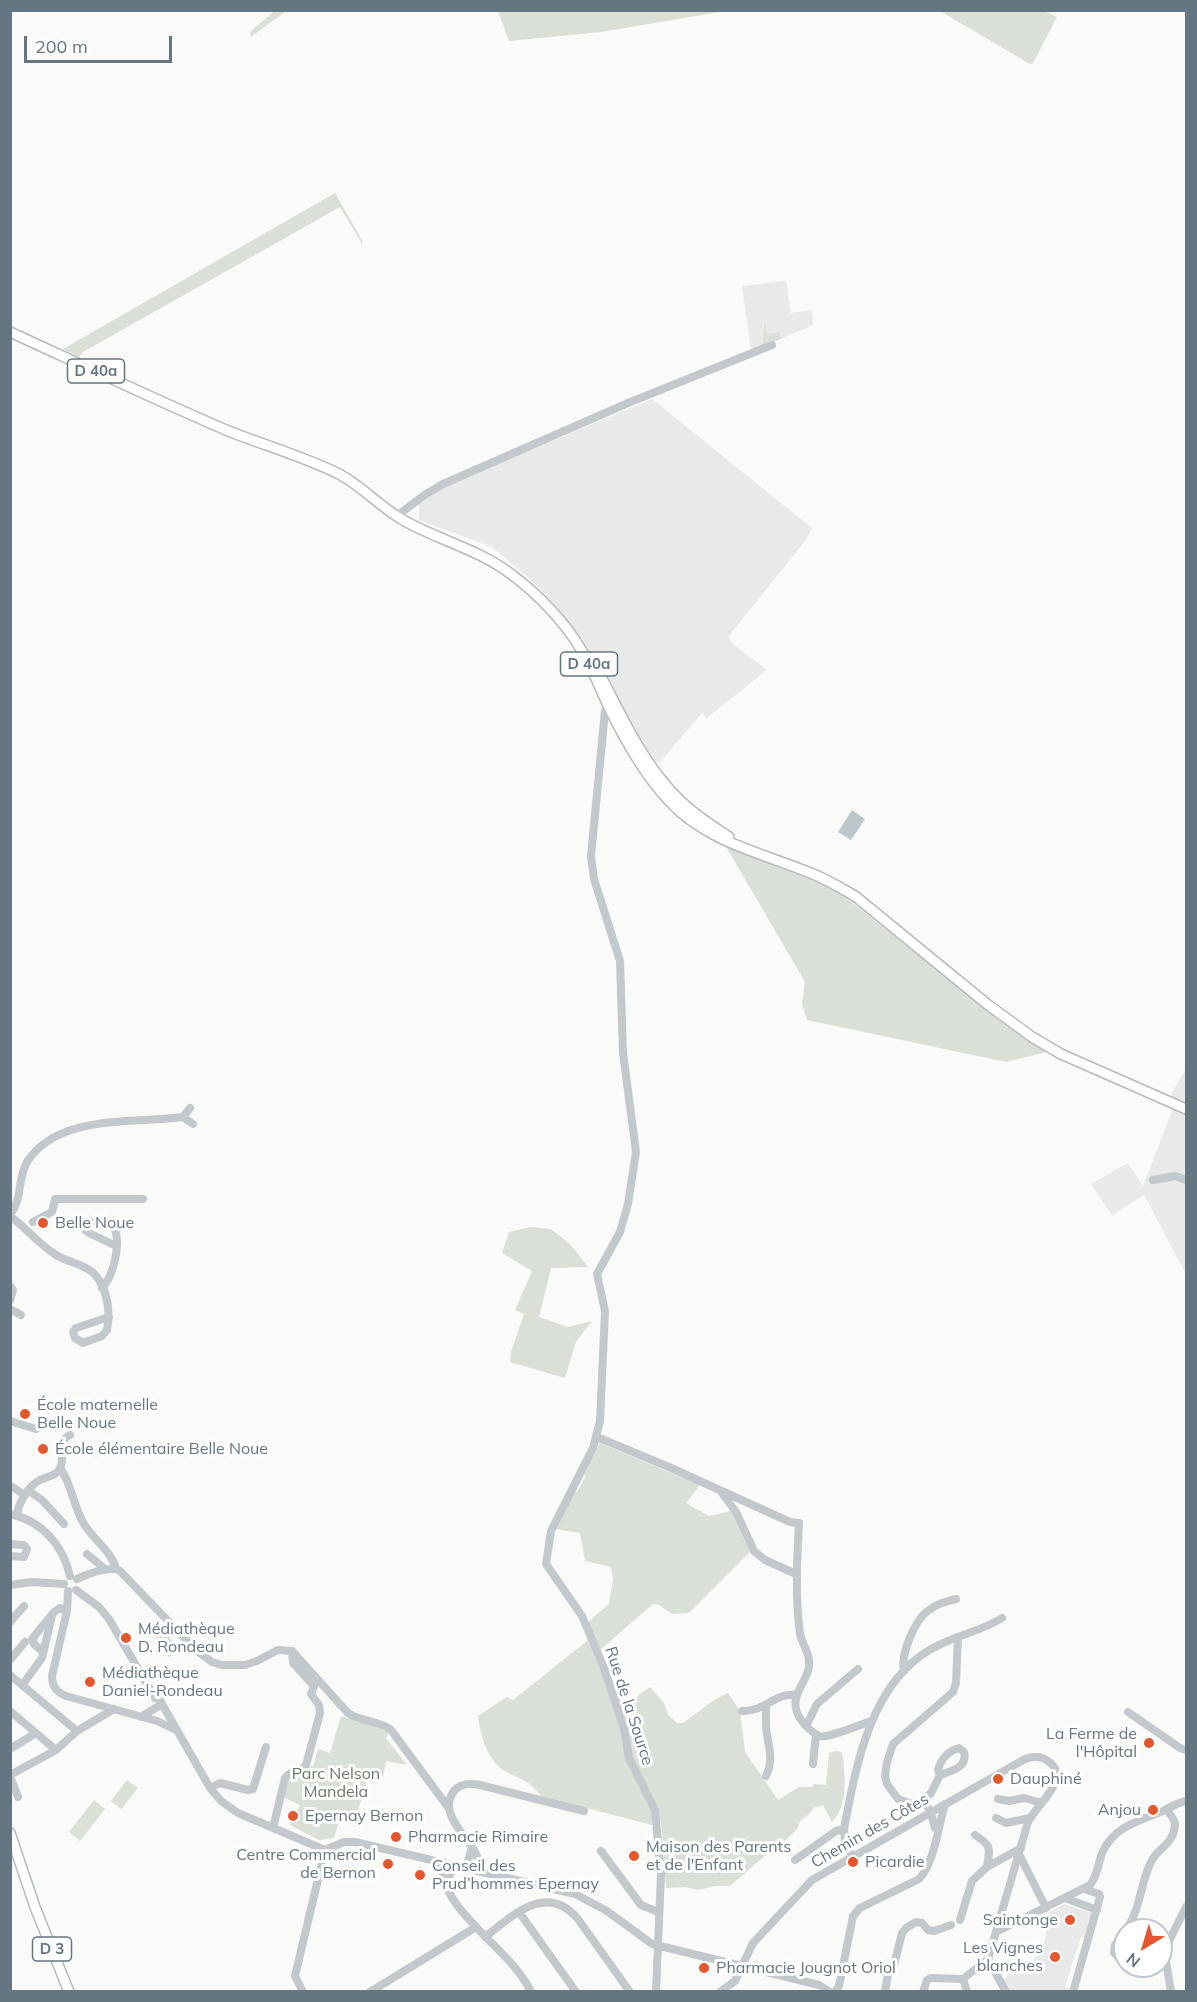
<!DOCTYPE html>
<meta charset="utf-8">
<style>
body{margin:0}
#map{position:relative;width:1197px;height:2002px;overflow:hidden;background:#fafaf8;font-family:Mulish,sans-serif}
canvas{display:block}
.frame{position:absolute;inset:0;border:12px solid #657683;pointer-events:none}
.north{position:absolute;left:1113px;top:1918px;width:60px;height:60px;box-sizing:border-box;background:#fff;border:2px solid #c1c8cd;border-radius:50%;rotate:218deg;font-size:16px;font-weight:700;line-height:24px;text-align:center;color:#657683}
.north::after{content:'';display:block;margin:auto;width:21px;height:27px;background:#e4572e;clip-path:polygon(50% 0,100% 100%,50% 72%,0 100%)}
.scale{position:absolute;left:24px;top:36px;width:148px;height:27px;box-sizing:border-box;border:3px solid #657683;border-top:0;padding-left:8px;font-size:18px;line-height:21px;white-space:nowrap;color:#657683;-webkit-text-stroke:4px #fff;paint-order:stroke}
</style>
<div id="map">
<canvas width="1197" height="2002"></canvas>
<div class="frame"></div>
<div class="north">N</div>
<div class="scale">200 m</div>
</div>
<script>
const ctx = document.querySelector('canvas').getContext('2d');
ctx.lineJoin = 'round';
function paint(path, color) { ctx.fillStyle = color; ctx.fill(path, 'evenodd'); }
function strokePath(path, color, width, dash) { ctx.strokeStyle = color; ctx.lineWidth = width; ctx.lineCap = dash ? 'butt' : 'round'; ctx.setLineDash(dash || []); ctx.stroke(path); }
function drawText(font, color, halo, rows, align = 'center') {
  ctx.font = font + ' Mulish,sans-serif'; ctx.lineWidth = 6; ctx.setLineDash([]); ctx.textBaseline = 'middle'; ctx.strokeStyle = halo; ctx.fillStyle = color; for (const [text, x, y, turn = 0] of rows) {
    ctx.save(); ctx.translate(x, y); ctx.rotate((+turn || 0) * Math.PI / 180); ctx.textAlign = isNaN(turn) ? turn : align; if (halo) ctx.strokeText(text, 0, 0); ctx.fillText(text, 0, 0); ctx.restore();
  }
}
paint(new Path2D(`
 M786 281 791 313 812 310 813 325 781 339 780 332 767 334 763 321 762 346 751 351 742 286Z
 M652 399 812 528 805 541 728 637 734 645 767 670 707 718 702 713 661 761 655 762 626 715 582 639 555 605 529 578 492 547 419 520V502L443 487Z
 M1186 1069V1274L1144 1195 1112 1215 1091 1184 1128 1163 1143 1186 1172 1111 1170 1096Z
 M1064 1904 1093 1913 1085 1938 1081 1937 1065 1987 1071 1991H1009L1003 1979 1015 1972 1026 1973 1044 1942 1050 1912Z`), '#e8e9e9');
paint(new Path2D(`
 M276 10 286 11 251 37 250 33 252 30Z
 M678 11V12L726 11 601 32 509 41 498 11Z
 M940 11H1044L1057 17 1033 63 1030 64Z
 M335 193 362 240V244L340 207 83 352 79 357 63 349Z
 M764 321 767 334 780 332 781 339 762 346Z
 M725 845 811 878 844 896 981 1005 1046 1052 1006 1062 807 1020 802 1004 805 982Z
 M530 1227 551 1229 571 1245 588 1267 551 1268 539 1317 568 1327 592 1321 576 1342 565 1378 510 1362 511 1352 524 1314 515 1310 532 1271 502 1253 509 1232Z
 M600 1443 700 1485 686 1503 709 1516 731 1511 750 1552 689 1613 672 1614 659 1605 653 1604 600 1650 588 1622 609 1604 613 1579 611 1567 585 1561 580 1533 555 1529 574 1490 577 1492 586 1476 583 1474Z
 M166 1632 179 1651 169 1657 155 1638Z
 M588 1640 603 1669 623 1736 653 1812 652 1825 541 1796C527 1778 520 1780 503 1770 487 1759 480 1734 478 1716L507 1697 513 1700Z
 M613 1685 624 1706 650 1687 664 1703 668 1715 677 1723H683L714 1700 728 1693 740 1711 745 1752 778 1800 799 1787H813V1784L826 1785 829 1753 836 1751 842 1752C845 1772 849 1806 832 1822L823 1805 814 1808 808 1815 801 1820 797 1829 773 1853H768L730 1886H715L698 1890 684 1887 666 1888C664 1865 664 1841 660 1818 654 1786 625 1764 628 1727H626Z
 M341 1716 379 1728 389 1733 386 1738 407 1765 386 1761 383 1776 369 1773 357 1815 342 1811 334 1838 319 1840 290 1825 300 1805 283 1797 290 1775 306 1771 311 1766 313 1767 318 1749 330 1753Z
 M127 1780 138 1788 121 1809 111 1801Z
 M94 1800 105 1809 80 1841 69 1832Z`), '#dadfd7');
paint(new Path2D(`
 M852 810 865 819 851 840 838 832Z`), '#bbc7cb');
const major = new Path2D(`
 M10 332C82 365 154 399 226 430 263 445 303 456 339 474 362 486 380 507 403 520 438 540 478 549 511 574 538 594 565 622 582 651 592 668 599 686 607 703 623 737 643 773 669 801 706 842 763 853 813 874 828 880 841 888 855 896L987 1004 1032 1037 1061 1054 1186 1109
 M598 671C620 712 639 756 671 791 687 809 708 823 729 837
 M10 1833 35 1907 69 1992`);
strokePath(major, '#b5babe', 12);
strokePath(new Path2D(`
 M398 515 426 494 443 484 628 403 772 345
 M608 705 605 711 591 856 594 879 620 961 623 1053 636 1152 628 1204 620 1232 597 1274 605 1311 600 1421 593 1448 551 1531 546 1564 582 1616 604 1668 624 1729 629 1758 655 1810 661 1874 656 1992
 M183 1117 193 1124
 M1153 1180 1175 1176 1186 1180
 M10 1215C23 1198 17 1180 27 1162 58 1113 135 1124 183 1117L190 1108
 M10 1216C26 1228 40 1245 56 1255 66 1261 77 1263 86 1268 107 1279 111 1310 107 1330L102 1336 83 1343 75 1338 73 1332 76 1328 109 1317
 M33 1222 52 1212 55 1199H143
 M10 1286 13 1290 10 1300
 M102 1288C114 1276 122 1240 113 1226 106 1223 93 1220 86 1224L85 1230 89 1233 116 1246
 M10 1309 21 1315
 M10 1421 36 1429
 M597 1437 669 1467 790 1522 799 1523C797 1560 795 1597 800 1634 802 1643 808 1651 809 1660 812 1683 780 1697 805 1725 809 1729 814 1734 819 1736 828 1739 860 1724 872 1721
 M60 1468C72 1484 73 1506 84 1524 93 1539 112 1552 116 1569
 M11 1486 25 1495
 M29 1491 42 1500 64 1524
 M722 1493 736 1512 754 1551 765 1560 796 1574
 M10 1514C42 1521 63 1545 70 1576
 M17 1516C18 1503 28 1486 40 1480 46 1477 56 1476 60 1469 66 1457 55 1442 70 1435
 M10 1544 24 1545 27 1549 24 1557 10 1556
 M87 1554 105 1569
 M77 1579C89 1574 106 1566 119 1570L197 1651 212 1662 222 1665H245L257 1661 278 1650 292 1651 348 1713C361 1722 378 1720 391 1730L448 1807
 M10 1585 32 1582 64 1584
 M76 1590 99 1607 109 1619 155 1698
 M68 1591 67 1611 52 1676C52 1687 57 1692 66 1696L157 1721 176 1730
 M10 1622 24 1606
 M43 1652 34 1644 32 1639 54 1612 60 1608 67 1611
 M10 1660 25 1642
 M904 1671C900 1655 915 1619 929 1610 936 1604 947 1601 956 1599
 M10 1675 77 1731
 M23 1684 42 1658 52 1615
 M153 1693 158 1697 210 1788 221 1801 238 1813 325 1850 344 1842H355L575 1894 607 1911 652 1944 819 1985 830 1992
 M10 1711 56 1750
 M742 1711C765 1712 776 1692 796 1695
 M1128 1712 1180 1748 1186 1750
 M141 1717 162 1704
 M806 1726 817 1704 858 1669
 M10 1749 36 1733
 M813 1764 816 1734
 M10 1775 56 1750 77 1731 114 1709
 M940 1775C952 1771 968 1767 964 1752L959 1748C948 1751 941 1759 938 1770L940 1775 931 1793 921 1802 912 1804 898 1799 887 1784 885 1776 887 1762 893 1744 953 1692 956 1683 958 1637
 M10 1776 18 1797
 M766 1776C775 1758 767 1744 766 1726 766 1720 766 1713 766 1706
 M210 1788 220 1783 248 1790 253 1789 266 1747
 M998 1799 1009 1801 1024 1798 1042 1803
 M924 1800 931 1813 935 1828
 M996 1818 1006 1823 1030 1818
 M273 1828 285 1778C290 1770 300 1773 306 1765L320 1713 319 1705 311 1694 314 1686 293 1663 292 1651
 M975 1835C992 1846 990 1848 987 1867
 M472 1847C461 1831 439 1810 454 1791 461 1783 470 1783 480 1785L584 1811
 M601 1851 641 1905 658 1912
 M1019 1854 1046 1908
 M853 1858 845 1842 844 1829C856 1766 870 1684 931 1649 953 1636 980 1632 1002 1618
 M795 1860 836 1831 844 1829
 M441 1862C440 1912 511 1948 531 1992
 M466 1868 472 1847 478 1858 476 1871
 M448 1887 449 1876 455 1866
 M1065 1898 1097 1910
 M519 1912 576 1992
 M960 1920 972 1881 987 1867 1021 1848
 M1126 1930C1141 1909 1140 1882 1152 1860 1160 1846 1173 1845 1175 1825 1175 1819 1170 1814 1166 1809
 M996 1932 1090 1885C1098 1876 1098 1862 1103 1851 1116 1824 1142 1821 1165 1810 1172 1806 1178 1803 1186 1801
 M1125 1932 1115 1945 1114 1953 1125 1964
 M485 1937C513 1915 547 1882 578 1919L630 1992
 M988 1959 1006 1992
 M963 1979 967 1992
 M303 1992 295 1976 325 1850
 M370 1992 476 1927
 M720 1992 735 1981 753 1943 812 1880 1025 1759C1033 1756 1041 1756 1048 1761 1073 1778 1036 1805 1028 1822L988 1959
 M835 1992 839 1986 853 1916 860 1908 919 1879C934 1864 939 1824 945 1804
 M885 1992 888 1974 894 1965 902 1933 906 1928 916 1922 922 1923 928 1930 934 1931 951 1925
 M923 1992 927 1980 931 1978 963 1979 988 1959
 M1073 1992 1100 1897 1099 1894 1084 1889
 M1171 1992 1165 1955 1169 1941 1186 1907`), '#c3c8cc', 8);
strokePath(major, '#fff', 9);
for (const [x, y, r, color] of [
 [43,1223,6,"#e4572e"],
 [25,1414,6,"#e4572e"],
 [43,1449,6,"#e4572e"],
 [126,1638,6,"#e4572e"],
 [90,1682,6,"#e4572e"],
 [1149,1743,6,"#e4572e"],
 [998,1779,6,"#e4572e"],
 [1153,1810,6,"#e4572e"],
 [293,1816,6,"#e4572e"],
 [396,1837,6,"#e4572e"],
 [634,1856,6,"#e4572e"],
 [853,1862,6,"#e4572e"],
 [388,1864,6,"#e4572e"],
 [420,1875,6,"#e4572e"],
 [1070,1920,6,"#e4572e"],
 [1055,1957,6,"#e4572e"],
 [704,1968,6,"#e4572e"]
]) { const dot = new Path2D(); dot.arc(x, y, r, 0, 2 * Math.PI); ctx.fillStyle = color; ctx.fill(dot); strokePath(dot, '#fff', 2); }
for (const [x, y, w] of [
 [96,371,57],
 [589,664,57],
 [52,1949,39]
]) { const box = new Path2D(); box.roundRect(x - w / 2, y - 12, w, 24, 4.5); ctx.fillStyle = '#fff'; ctx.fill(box); strokePath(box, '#657683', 1.5); }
drawText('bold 15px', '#657683', null, [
 ["D 40a",96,371],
 ["D 40a",589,664],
 ["D 3",52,1949]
]);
drawText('16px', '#657683', '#fff', [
 ["Belle Noue",55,1223],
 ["École maternelle",37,1405],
 ["Belle Noue",37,1423],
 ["École élémentaire Belle Noue",55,1449],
 ["Médiathèque",138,1629],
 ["D. Rondeau",138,1647],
 ["Médiathèque",102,1673],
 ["Daniel-Rondeau",102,1691],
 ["La Ferme de",1137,1734,"right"],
 ["l'Hôpital",1137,1752,"right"],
 ["Dauphiné",1010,1779],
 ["Anjou",1141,1810,"right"],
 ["Epernay Bernon",305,1816],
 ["Pharmacie Rimaire",408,1837],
 ["Maison des Parents",646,1847],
 ["et de l'Enfant",646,1865],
 ["Centre Commercial",376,1855,"right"],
 ["de Bernon",376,1873,"right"],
 ["Picardie",865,1862],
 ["Conseil des",432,1866],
 ["Prud’hommes Epernay",432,1884],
 ["Saintonge",1058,1920,"right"],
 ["Les Vignes",1043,1948,"right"],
 ["blanches",1043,1966,"right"],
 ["Pharmacie Jougnot Oriol",716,1968]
], 'left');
drawText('16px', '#657683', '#fff', [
 ["Rue de la Source",629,1706,72],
 ["Chemin des Côtes",870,1831,-30]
]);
drawText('16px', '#687a64', '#fff', [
 ["Parc Nelson",336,1774],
 ["Mandela",336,1792]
]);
</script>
